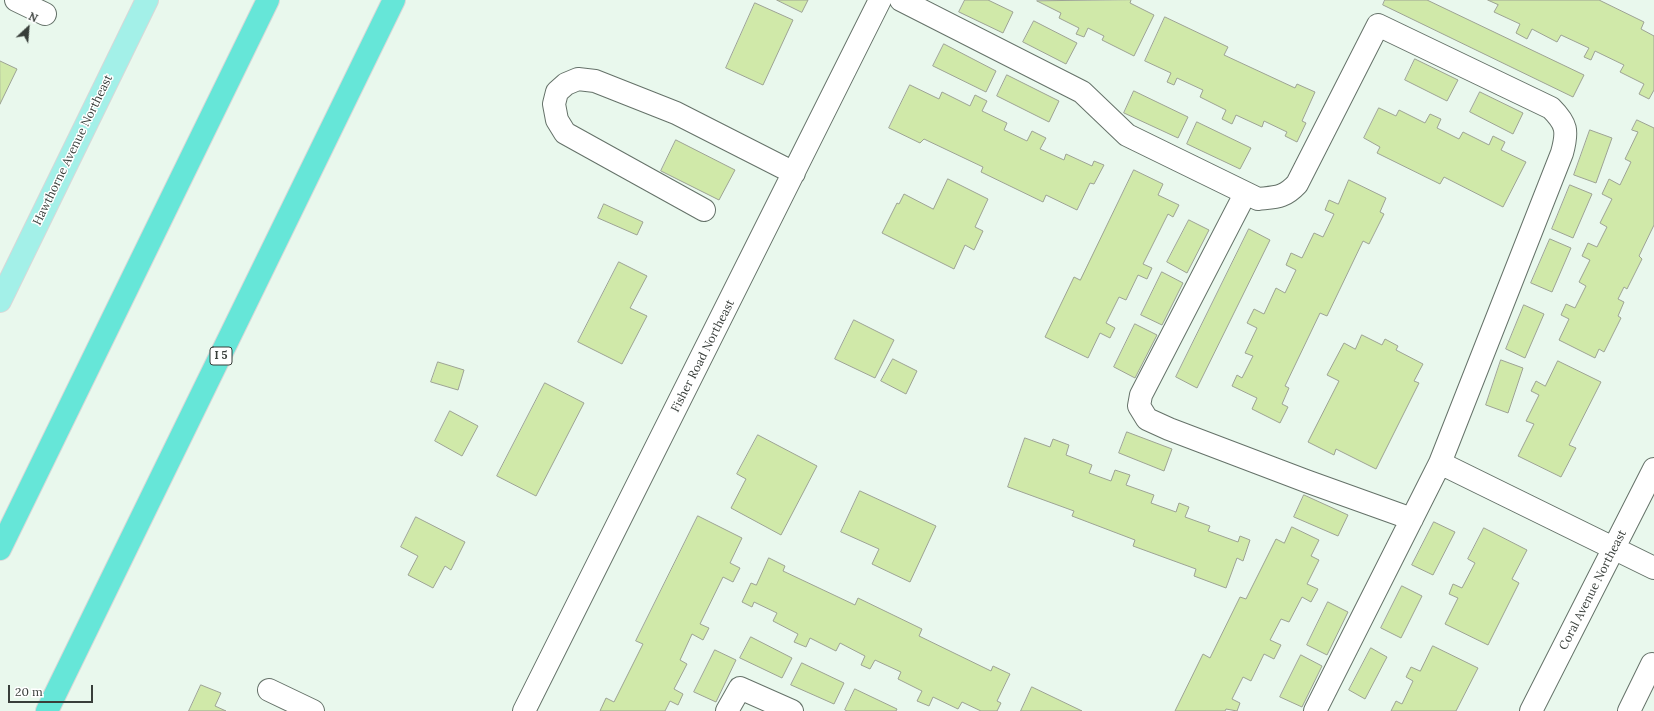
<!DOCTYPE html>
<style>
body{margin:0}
#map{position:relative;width:1654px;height:711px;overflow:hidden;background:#e9f8ed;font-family:Lora,serif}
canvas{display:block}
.north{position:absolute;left:8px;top:8px;width:40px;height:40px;-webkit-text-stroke:3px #fff;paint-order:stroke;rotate:26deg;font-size:11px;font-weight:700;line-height:16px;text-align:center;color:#383e3a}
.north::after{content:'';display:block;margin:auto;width:14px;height:18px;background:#383e3a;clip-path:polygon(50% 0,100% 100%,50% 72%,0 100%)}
.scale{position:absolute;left:8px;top:685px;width:85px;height:18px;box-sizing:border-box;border:2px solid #383e3a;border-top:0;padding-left:5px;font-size:12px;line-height:14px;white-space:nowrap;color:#383e3a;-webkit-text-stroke:3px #fff;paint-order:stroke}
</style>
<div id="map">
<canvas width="1654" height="711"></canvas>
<div class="north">N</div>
<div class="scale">20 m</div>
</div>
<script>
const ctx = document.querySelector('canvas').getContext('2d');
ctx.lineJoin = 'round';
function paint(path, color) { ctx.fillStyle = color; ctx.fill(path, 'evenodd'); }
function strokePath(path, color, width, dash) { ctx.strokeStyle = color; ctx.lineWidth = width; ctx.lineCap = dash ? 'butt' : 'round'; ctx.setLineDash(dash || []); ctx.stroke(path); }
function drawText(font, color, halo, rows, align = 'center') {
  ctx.font = font + ' Lora,serif'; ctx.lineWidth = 3; ctx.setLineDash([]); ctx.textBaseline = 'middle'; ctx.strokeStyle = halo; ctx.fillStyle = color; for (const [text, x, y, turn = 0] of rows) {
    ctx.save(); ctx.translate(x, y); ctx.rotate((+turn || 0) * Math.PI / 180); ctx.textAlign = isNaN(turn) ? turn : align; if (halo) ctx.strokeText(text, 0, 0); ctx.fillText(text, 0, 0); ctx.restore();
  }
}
const building = new Path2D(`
 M777 0H808L802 12Z
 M965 0H988L1013 12 1003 33 959 12Z
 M1131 0 1130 3 1154 15 1134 56 1102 40 1104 36 1088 28 1084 37 1076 34 1079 28 1059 18 1061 13 1037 1Z
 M1385 0H1427L1584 75 1573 97 1383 5Z
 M1488 0H1599L1644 22 1641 29 1654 36V90L1649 99 1639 94 1644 84 1620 72 1624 65 1595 51 1591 60 1584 57 1589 48 1561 35 1557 42 1532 29 1527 39 1516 33 1520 24 1494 12 1498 5Z
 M755 3 793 20 763 85 726 68Z
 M1165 17 1228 47 1224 55 1295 88 1297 84 1315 92 1302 121 1306 123 1297 142 1285 136 1287 132 1264 121 1262 127 1236 115 1232 124 1222 119 1226 110 1200 97 1203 90 1177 78 1174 85 1167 82 1171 73 1145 61Z
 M1034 21 1077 43 1066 64 1023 42Z
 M944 44 996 71 986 92 933 66Z
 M1415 59 1458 80 1447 101 1405 80Z
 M0 61 17 69 0 104Z
 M1007 75 1059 101 1049 122 997 96Z
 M910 85 939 99 942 92 970 106 975 95 987 101 982 111 1007 123 1004 130 1027 141 1032 131 1046 138 1040 149 1064 160 1066 154 1092 166 1094 161 1104 165 1094 184 1090 183 1077 210 1046 195 1043 202 981 172 983 167 924 139 920 143 889 128Z
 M1134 91 1188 117 1178 138 1124 113Z
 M1480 92 1523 113 1513 134 1470 112Z
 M1379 108 1396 116 1399 110 1425 123 1430 114 1441 119 1437 128 1459 139 1463 132 1489 145 1493 136 1505 142 1501 150 1526 162 1503 207 1444 177 1440 184 1377 153 1380 147 1364 138Z
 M1637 120 1654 128V225L1639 256 1642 259 1627 289 1624 287 1618 299 1624 302 1618 316 1621 318 1604 352 1599 349 1595 358 1559 340 1569 319 1561 315 1566 304 1575 308 1586 286 1579 282 1590 260 1582 256 1588 243 1597 247 1607 227 1600 223 1612 199 1602 194 1609 179 1620 185 1631 162 1625 159 1638 132 1632 130Z
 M1197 122 1251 148 1240 169 1187 144Z
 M1590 130 1612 138 1596 183 1574 175Z
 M676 140 735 170 719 200 661 171Z
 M1134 170 1163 184 1158 195 1179 205 1173 217 1168 214 1143 264 1152 268 1147 279 1138 275 1126 300 1119 297 1106 323 1115 328 1110 338 1100 333 1088 358 1045 337 1074 277 1080 280Z
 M948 179 988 199 975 227 983 231 974 250 965 245 954 269 882 233 897 203 899 204 904 194 933 209Z
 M1349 180 1386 198 1380 212 1384 214 1369 244 1363 241 1327 316 1320 313 1285 386 1289 388 1282 404 1288 407 1280 423 1252 409 1257 398 1232 386 1237 375 1242 378 1253 356 1245 353 1257 328 1247 323 1254 309 1264 314 1276 288 1285 293 1296 270 1286 265 1291 253 1302 258 1314 233 1323 237 1334 214 1325 210 1329 200 1338 204Z
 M1570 185 1592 194 1573 238 1552 229Z
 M604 204 643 222 637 235 598 218Z
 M1189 220 1209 230 1187 273 1167 262Z
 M1249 229 1270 240 1197 388 1176 377Z
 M1550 239 1571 248 1552 292 1531 283Z
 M619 262 647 276 630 308 647 316 622 364 578 342Z
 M1162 272 1183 283 1162 325 1141 315Z
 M1524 305 1544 314 1525 358 1506 349Z
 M854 320 894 340 875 378 835 359Z
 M1135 324 1157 335 1135 378 1114 367Z
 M1362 335 1382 345 1385 339 1398 346 1396 350 1423 364 1414 381 1419 383 1376 469 1336 449 1334 455 1308 442 1339 381 1327 375 1344 343 1355 349Z
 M893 359 917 371 906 394 881 381Z
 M1501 360 1523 368 1508 413 1486 405Z
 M1558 361 1601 382 1569 445 1576 448 1561 477 1518 456 1534 424 1526 421 1539 395 1531 391 1536 381 1545 386Z
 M438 362 464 370 458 390 431 382Z
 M545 383 584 403 536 496 497 476Z
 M450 411 478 426 462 456 435 441Z
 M1127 432 1172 449 1164 471 1119 453Z
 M758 435 817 466 781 535 731 508 746 479 737 474Z
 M1025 438 1050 447 1053 439 1069 445 1066 455 1092 465 1089 473 1111 481 1115 470 1130 475 1126 485 1154 495 1151 503 1176 512 1179 503 1189 507 1185 517 1210 526 1208 531 1238 542 1240 536 1250 540 1243 561 1237 558 1226 588 1194 576 1196 569 1133 546 1135 540 1072 516 1074 511 1008 487Z
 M860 491 936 526 910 582 872 564 879 549 841 532Z
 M1304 495 1348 515 1338 536 1294 517Z
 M698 516 742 538 730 563 740 568 733 582 723 577 700 624 709 628 703 640 692 634 680 660 687 664 674 689 683 694 678 705 670 701 665 711H600L606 698 614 702 643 644 636 641Z
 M416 517 465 542 451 570 445 566 433 588 408 575 418 556 401 547Z
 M1434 522 1455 532 1433 575 1412 565Z
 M1292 527 1319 540 1311 556 1319 560 1307 584 1318 589 1311 602 1302 597 1289 622 1281 619 1270 640 1281 645 1274 659 1264 654 1251 681 1243 677 1232 699 1240 703 1237 711 1226 709 1225 711H1175L1203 654 1210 658 1240 597 1246 599 1276 539 1284 543Z
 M1484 528 1527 550 1512 579 1519 583 1488 645 1445 624 1458 598 1449 594 1453 584 1462 588 1475 563 1468 559Z
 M769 558 785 566 783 571 855 605 858 598 922 629 919 636 991 671 993 666 1010 674 997 701 1001 703 997 711H981L962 702 958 709 933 697 929 706 917 701 922 691 898 679 901 672 875 660 870 669 861 665 865 656 840 643 836 651 810 638 806 647 794 642 798 634 773 621 777 613 754 602 752 607 742 602 751 583 756 585Z
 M1402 586 1422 596 1401 638 1381 628Z
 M1328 602 1348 612 1327 655 1307 645Z
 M751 637 792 658 782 678 740 658Z
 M1433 646 1478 668 1456 711H1391L1396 701 1402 704 1413 681 1406 677 1411 667 1420 671Z
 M1371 648 1387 657 1365 699 1349 690Z
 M715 650 736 660 716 702 694 692Z
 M1301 655 1322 666 1302 707 1280 697Z
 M802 663 844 683 834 704 791 685Z
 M201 685 221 693 215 706 226 711H189Z
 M1032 687 1082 711H1021Z
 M855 689 897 709 896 711H847L845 710Z`);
paint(building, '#d0e9a9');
strokePath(building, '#9da394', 1);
const minor = new Path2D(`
 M16 0 45 14
 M901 0 1082 92 1127 135 1258 199C1276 197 1284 198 1297 184L1378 25 1551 108C1567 124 1568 131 1562 153L1440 463 1315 711
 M1245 194 1141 395 1139 406 1147 419 1169 429 1306 481 1412 519
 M704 210 565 133 557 120 554 104 557 92 566 84 578 79 595 81 676 113 794 173
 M1440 463 1654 568
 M269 690 313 711
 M524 711 880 0
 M727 711 740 688 792 711
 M1531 711 1654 469
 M1629 711 1652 664 1654 665`);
const major = new Path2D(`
 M0 301 147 0`);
const highway = new Path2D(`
 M0 549 268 0
 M47 711 394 0`);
strokePath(minor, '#657269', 24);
strokePath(major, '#d7d8d8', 24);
strokePath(highway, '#d7d8d8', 24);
strokePath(minor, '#fff', 22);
strokePath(major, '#a3f0e8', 22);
strokePath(highway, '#66e6d8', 22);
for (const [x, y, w] of [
 [221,356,22]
]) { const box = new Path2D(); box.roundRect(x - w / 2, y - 9, w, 18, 3); ctx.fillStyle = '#fff'; ctx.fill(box); strokePath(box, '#383e3a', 1); }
drawText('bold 11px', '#383e3a', null, [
 ["I 5",221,356]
]);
drawText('12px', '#383e3a', '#fff', [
 ["Hawthorne Avenue Northeast",73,150,-64],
 ["Fisher Road Northeast",703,356,-63],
 ["Coral Avenue Northeast",1593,590,-63]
]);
</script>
